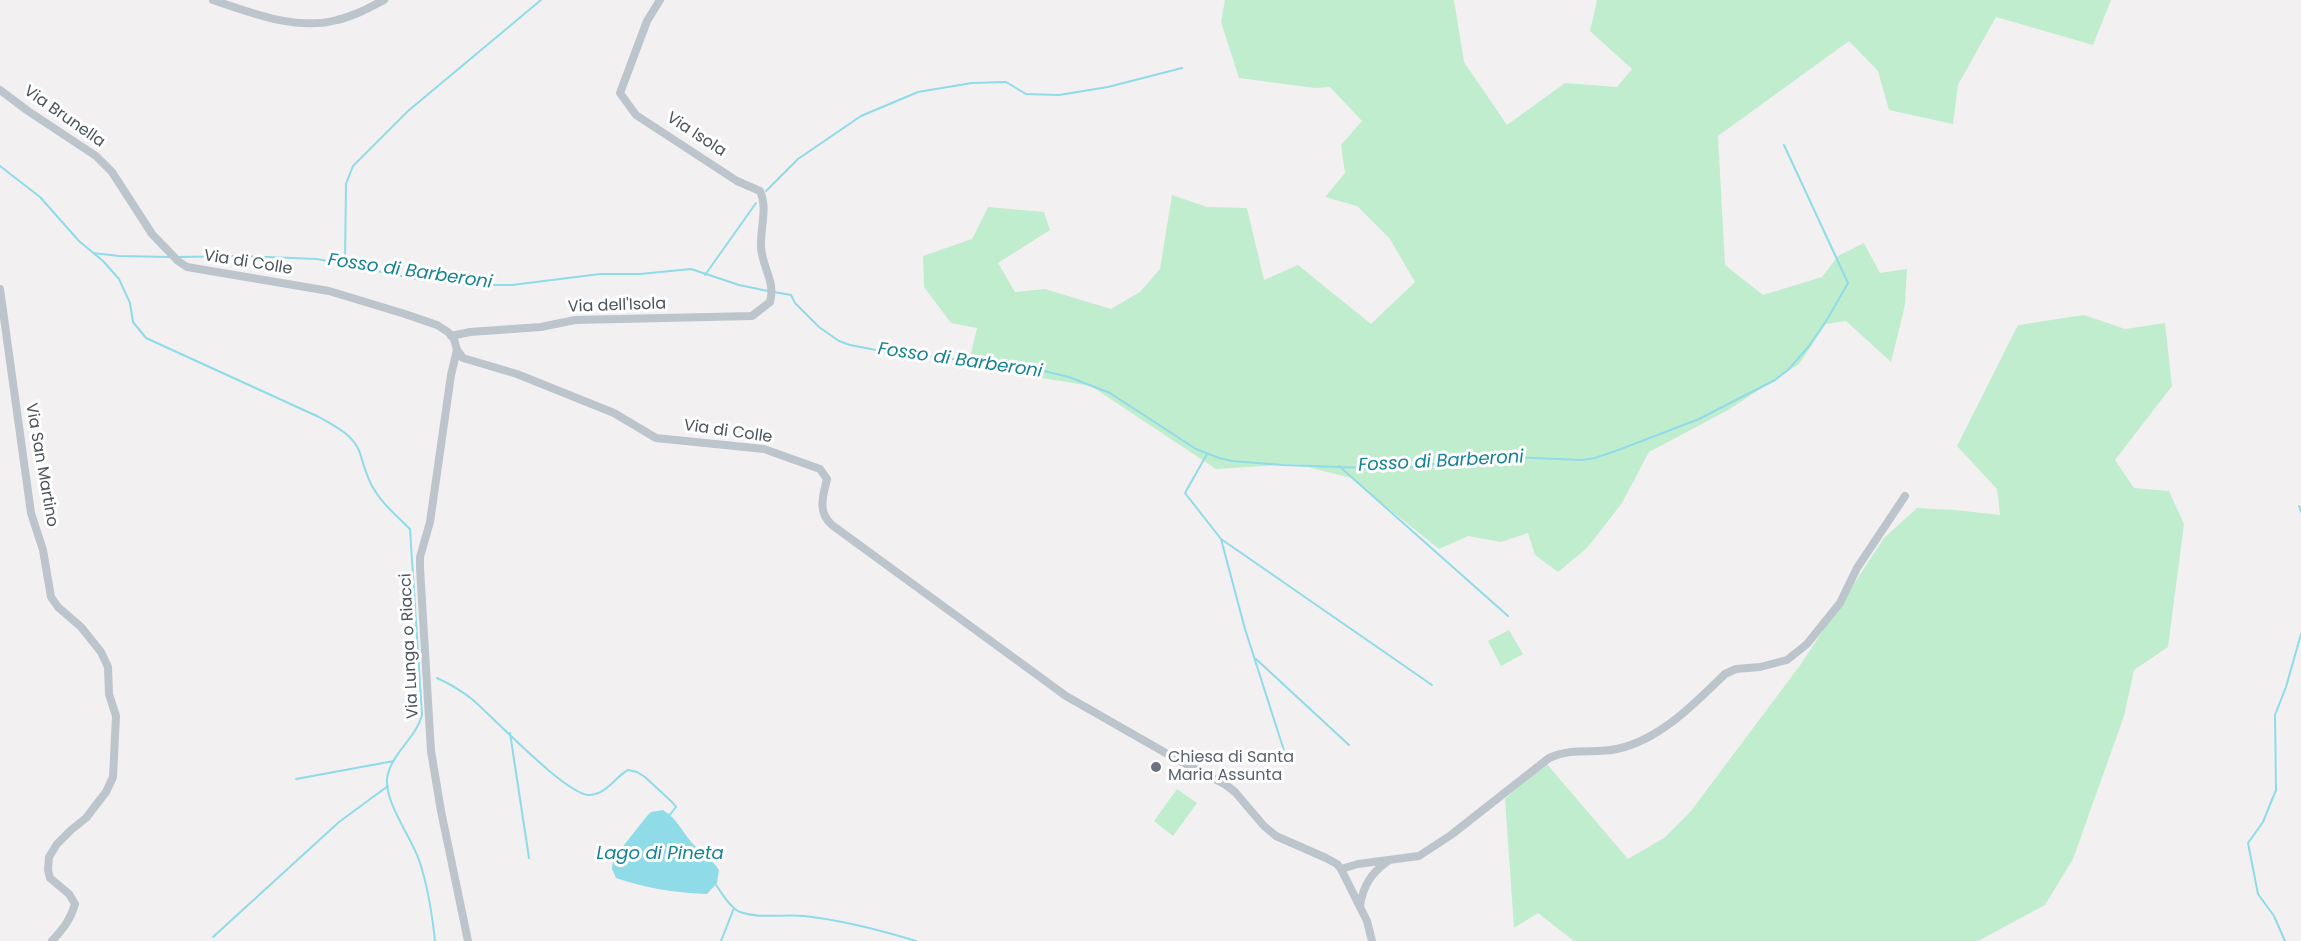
<!DOCTYPE html>
<style>
body{margin:0}
canvas{display:block;background:#f2f0f0}
</style>
<canvas width="2301" height="941"></canvas>
<script>
const ctx = document.querySelector('canvas').getContext('2d');
ctx.lineJoin = 'round';
function paint(path, color) { ctx.fillStyle = color; ctx.fill(path, 'evenodd'); }
function strokePath(path, color, width, dash) { ctx.strokeStyle = color; ctx.lineWidth = width; ctx.lineCap = dash ? 'butt' : 'round'; ctx.setLineDash(dash || []); ctx.stroke(path); }
function drawText(font, color, halo, rows, align = 'center') {
  ctx.font = font + ' Poppins,sans-serif'; ctx.lineWidth = 6; ctx.setLineDash([]); ctx.textBaseline = 'middle'; ctx.strokeStyle = halo; ctx.fillStyle = color; for (const [text, x, y, turn = 0] of rows) {
    ctx.save(); ctx.translate(x, y); ctx.rotate((+turn || 0) * Math.PI / 180); ctx.textAlign = isNaN(turn) ? turn : align; if (halo) ctx.strokeText(text, 0, 0); ctx.fillText(text, 0, 0); ctx.restore();
  }
}
paint(new Path2D(`
 M1225 0H1454L1464 62 1507 125 1565 83 1617 87 1632 69 1590 31 1597 0H2111L2093 45 1996 17 1958 85 1953 124 1889 110 1878 71 1849 41 1718 136 1725 265 1763 295 1822 277 1838 256 1864 243 1880 273 1907 269 1905 305 1891 362 1846 321 1826 324 1799 364 1728 410 1649 452 1622 503 1587 548 1558 572 1535 555 1528 533 1501 542 1468 536 1439 549 1351 478 1296 464 1216 469 1091 386 968 366 977 328 951 323 924 287 923 256 972 239 988 207 1044 212 1050 230 998 263 1015 292 1045 289 1111 309 1140 292 1160 269 1172 195 1207 207 1247 208 1264 280 1298 265 1371 324 1415 282 1390 239 1357 206 1325 197 1345 173 1341 145 1362 121 1330 87 1315 88 1239 78 1221 22Z
 M2084 315 2125 329 2165 323 2172 386 2115 460 2134 488 2169 491 2184 524 2168 647 2134 670 2124 716 2073 859 2045 905 1978 941H1574L1538 913 1514 928 1505 799 1546 763 1628 859 1664 838 1691 811 1801 664 1884 538 1917 508 1955 510 2000 515 1997 489 1957 446 2018 325Z
 M1509 630 1523 654 1501 666 1488 641Z
 M1177 789 1197 803 1173 836 1154 821Z`), '#c1edcf');
paint(new Path2D(`
 M663 810C678 819 683 834 695 846 703 855 712 859 719 870L717 883 707 894C678 893 644 888 616 878L612 869 613 859 647 816 651 812Z`), '#90dbe8');
strokePath(new Path2D(`
 M0 166 40 197 79 241 103 261 119 279 130 303 133 322 146 338 319 417C335 426 354 435 360 453 363 463 366 474 371 484 380 502 396 515 410 529L422 715C416 739 390 754 387 779 385 803 411 837 419 860 428 886 432 913 435 941
 M766 191 798 159 861 116 918 92 972 83 1006 82 1026 94 1059 95 1108 87 1182 68
 M93 253 119 256 169 257
 M178 257 242 256 317 259 422 280 472 285H512L600 274H640L691 269 739 285 768 291
 M345 263 346 184 353 166 408 111 541 0
 M705 275 756 203
 M774 292 791 295 795 303 819 327 839 341 850 345 886 352 1027 367 1069 377 1110 393 1196 449 1219 458 1232 461 1283 465 1368 468 1413 467 1460 460 1511 457 1582 460 1595 458 1621 449 1699 419 1775 380 1789 369 1809 346 1828 318 1848 283 1784 145
 M1207 454 1185 493 1221 539 1432 685
 M1339 466 1508 616
 M2299 506 2301 512
 M1221 539 1245 629 1288 763
 M1256 659 1349 745
 M437 678C450 684 462 691 473 700 494 718 568 797 590 795 607 794 615 777 628 770L637 772 645 777 672 802 676 807 669 816
 M510 733 529 858
 M296 779 394 761
 M716 885C722 893 730 908 740 912 760 919 783 914 804 916 841 920 880 930 916 941
 M213 937 339 822 388 786
 M721 941 734 908
 M2285 941 2274 916 2258 894 2248 843 2263 822 2276 790 2275 715 2286 687 2301 634`), '#90dbe8', 2);
strokePath(new Path2D(`
 M213 0C252 13 296 31 337 20 354 16 369 8 384 0
 M0 90 28 111 96 156 112 172 152 234 178 261 187 267 329 291 405 314 437 325 448 332 454 339 457 350 463 358 517 374 614 413 656 438 764 449 820 469 827 479C823 496 817 512 832 525L1066 696 1178 760 1226 785 1235 792 1264 826 1276 836 1326 858 1337 864 1341 869
 M0 289 31 513 43 550 51 597 58 607 81 627 101 652 108 667 109 694 116 716 113 777 106 792 86 818 71 830 57 844 49 857 48 870 50 878 69 894 75 904C71 919 63 929 52 941
 M451 336 470 332 541 327 575 320 752 316 770 302C776 282 762 267 761 247 760 229 768 208 760 191L737 181 636 115 620 93 647 21 660 0
 M457 350 451 375 430 522 420 557V568L431 751 441 811 468 941
 M1360 906C1363 886 1371 873 1388 861
 M1372 941 1367 921 1341 869 1358 864 1419 856 1451 835 1549 758C1573 747 1593 754 1617 749 1660 740 1695 703 1725 674L1736 669 1760 667 1787 660 1807 644 1840 603 1857 568 1905 496`), '#bcc5cc', 8);
for (const [x, y, r, color] of [
 [1156,767,6,"#6b7280"]
]) { const dot = new Path2D(); dot.arc(x, y, r, 0, 2 * Math.PI); ctx.fillStyle = color; ctx.fill(dot); strokePath(dot, '#fff', 2); }
drawText('16px', '#49545c', '#fff', [
 ["Via Brunella",64,117,35],
 ["Via Isola",696,135,33],
 ["Via di Colle",248,263,9],
 ["Via dell'Isola",617,306,-2],
 ["Via di Colle",728,432,8],
 ["Via San Martino",41,465,80],
 ["Via Lunga o Riacci",410,646,-93]
]);
drawText('16px', '#5b616d', '#fff', [
 ["Chiesa di Santa",1168,758],
 ["Maria Assunta",1168,776]
], 'left');
drawText('italic 18px', '#148295', '#fff', [
 ["Fosso di Barberoni",410,272,8],
 ["Fosso di Barberoni",960,361,8],
 ["Fosso di Barberoni",1441,462,-3],
 ["Lago di Pineta",660,854]
]);
</script>
